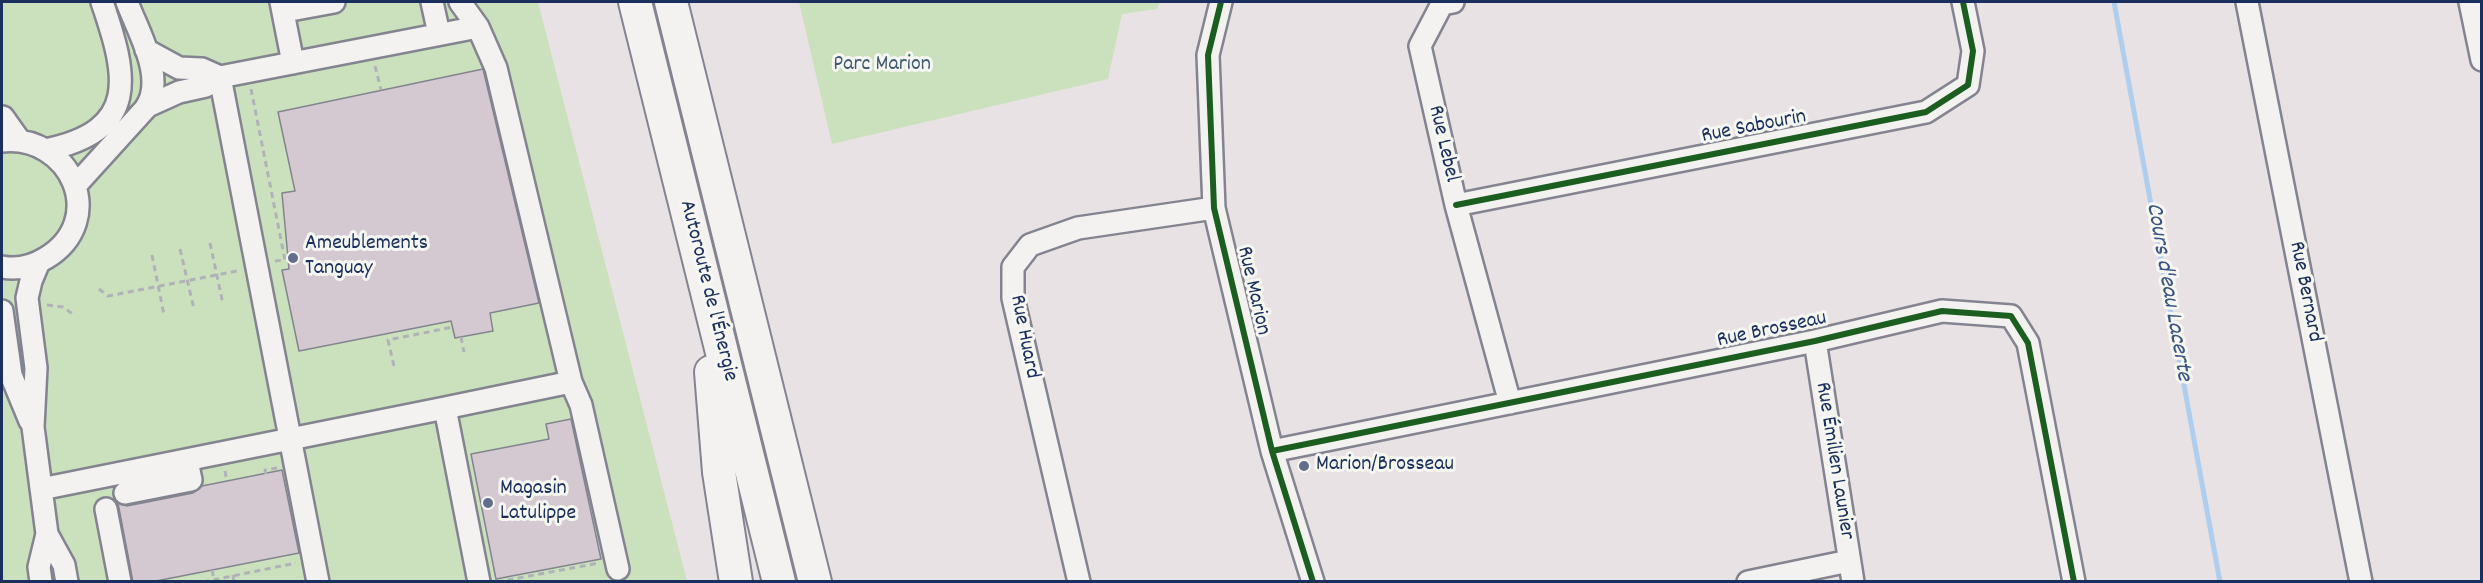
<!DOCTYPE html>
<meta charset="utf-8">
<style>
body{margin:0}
#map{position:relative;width:2483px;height:583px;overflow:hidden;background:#e8e2e5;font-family:Dekko,sans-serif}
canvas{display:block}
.frame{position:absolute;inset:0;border:3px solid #1b2f5e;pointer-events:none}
</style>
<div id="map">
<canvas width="2483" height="583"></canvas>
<div class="frame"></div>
</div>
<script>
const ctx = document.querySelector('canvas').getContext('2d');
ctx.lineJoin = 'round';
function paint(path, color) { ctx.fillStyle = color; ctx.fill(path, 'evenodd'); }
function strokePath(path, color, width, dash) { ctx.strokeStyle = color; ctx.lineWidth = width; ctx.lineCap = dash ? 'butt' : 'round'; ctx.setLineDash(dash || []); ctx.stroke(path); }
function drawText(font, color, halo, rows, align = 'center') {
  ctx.font = font + ' Dekko,sans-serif'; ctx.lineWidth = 6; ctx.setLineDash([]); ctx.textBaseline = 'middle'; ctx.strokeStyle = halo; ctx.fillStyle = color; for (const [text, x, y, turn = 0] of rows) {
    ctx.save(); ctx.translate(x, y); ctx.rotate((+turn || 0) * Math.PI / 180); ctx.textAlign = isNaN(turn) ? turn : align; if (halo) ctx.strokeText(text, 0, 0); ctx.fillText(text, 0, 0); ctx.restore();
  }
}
paint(new Path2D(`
 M2 2H538L687 581H2Z
 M799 2H1160L1157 9 1122 14 1108 79 832 144Z`), '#cbe1bd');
strokePath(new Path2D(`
 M2114 2 2220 582`), '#afceee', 5);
const building = new Path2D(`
 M483 69 539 303 490 313 493 331 455 338 451 321 299 351 282 270 289 269 282 193 295 191 278 112Z
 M571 419 601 559 496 579 471 454 549 439 546 424Z
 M282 470 299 553 151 582H133L118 503 127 506 193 493 202 486Z`);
paint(building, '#d5c9d1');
strokePath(building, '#83848f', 1.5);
const minor = new Path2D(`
 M281 2 293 63
 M432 2 439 34
 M460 2 478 27 496 68 571 382 581 405 618 569
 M1221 2 1208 55 1214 208 1272 451 1313 582
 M1453 2 1442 4 1420 46 1456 205 1510 403
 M2247 2 2361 582
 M2470 2 2482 60
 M282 7 296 9 334 2
 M146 50 179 68 202 69 220 77
 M220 77 318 582
 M148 106 179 92 206 86 220 77 478 27
 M3 117 20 141
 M2 141C71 134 109 220 46 258 33 266 17 270 2 267
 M45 150C141 131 127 75 102 2
 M76 185 145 109C167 79 138 32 127 2
 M1456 205 1926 112 1968 85 1973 51 1963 2
 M39 262 31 281 27 298 36 368 33 427 47 534 64 565 67 582
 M2 311 11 375 30 421
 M1815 341 1853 582
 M445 408 571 382
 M1272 451 1815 341 1942 311 2011 316 2028 343 2074 582
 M41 489 445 408 479 582
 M125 493 191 480 187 461
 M106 509 120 582
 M41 582 39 567 47 534
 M1079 582 1013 298V267L1030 245 1078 228 1214 208
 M1748 582 1849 561`);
const highway = new Path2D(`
 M635 2 779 582
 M671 2 815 582
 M711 372 719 472 736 582`);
strokePath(minor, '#83848f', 26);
strokePath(highway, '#83848f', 36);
strokePath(new Path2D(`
 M375 66 381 90
 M251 89 285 260 274 261
 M210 243 223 304
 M180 249 194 309
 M152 255 164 315
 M99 289 108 296 237 271
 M47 305 63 307 74 315
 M461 337 464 352
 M394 366 388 340 453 327
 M225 471 227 481
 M266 474 265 470 277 468
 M212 570 214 579
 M233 575 234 582
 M203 582 296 563
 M497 582 599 563`), '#b0b2b7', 3, [6, 4.5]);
strokePath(minor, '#f3f2f1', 21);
strokePath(highway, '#f3f2f1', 32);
strokePath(new Path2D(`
 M1221 2 1208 55 1214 208 1272 451 1313 582
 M1456 205 1926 112 1968 85 1973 51 1963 2
 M1272 451 1815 341 1942 311 2011 316 2028 343 2074 582`), '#1b5e20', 6);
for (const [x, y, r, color] of [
 [293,258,6,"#636e8d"],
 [1304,466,6,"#636e8d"],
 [488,503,6,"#636e8d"]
]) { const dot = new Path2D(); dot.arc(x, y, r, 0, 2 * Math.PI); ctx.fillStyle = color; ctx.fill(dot); strokePath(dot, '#f6f6f2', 2); }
drawText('22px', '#415b6e', '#f6f6f2', [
 ["Parc Marion",882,66]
]);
drawText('22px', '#1b2f5e', '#f6f6f2', [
 ["Rue Sabourin",1754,128,-11],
 ["Rue Lebel",1442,144,77],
 ["Autoroute de l'Énergie",707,291,76],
 ["Rue Marion",1252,291,77],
 ["Rue Bernard",2304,292,79],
 ["Rue Brosseau",1772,331,-12],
 ["Rue Huard",1023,337,79],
 ["Rue Émilien Launier",1833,461,81]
]);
drawText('22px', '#1b2f5e', '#f6f6f2', [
 ["Ameublements",305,245],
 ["Tanguay",305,270],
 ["Marion/Brosseau",1316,466],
 ["Magasin",500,490],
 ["Latulippe",500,515]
], 'left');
drawText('italic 24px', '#3a5583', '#f6f6f2', [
 ["Cours d'eau Lacerte",2167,292,80]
]);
</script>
